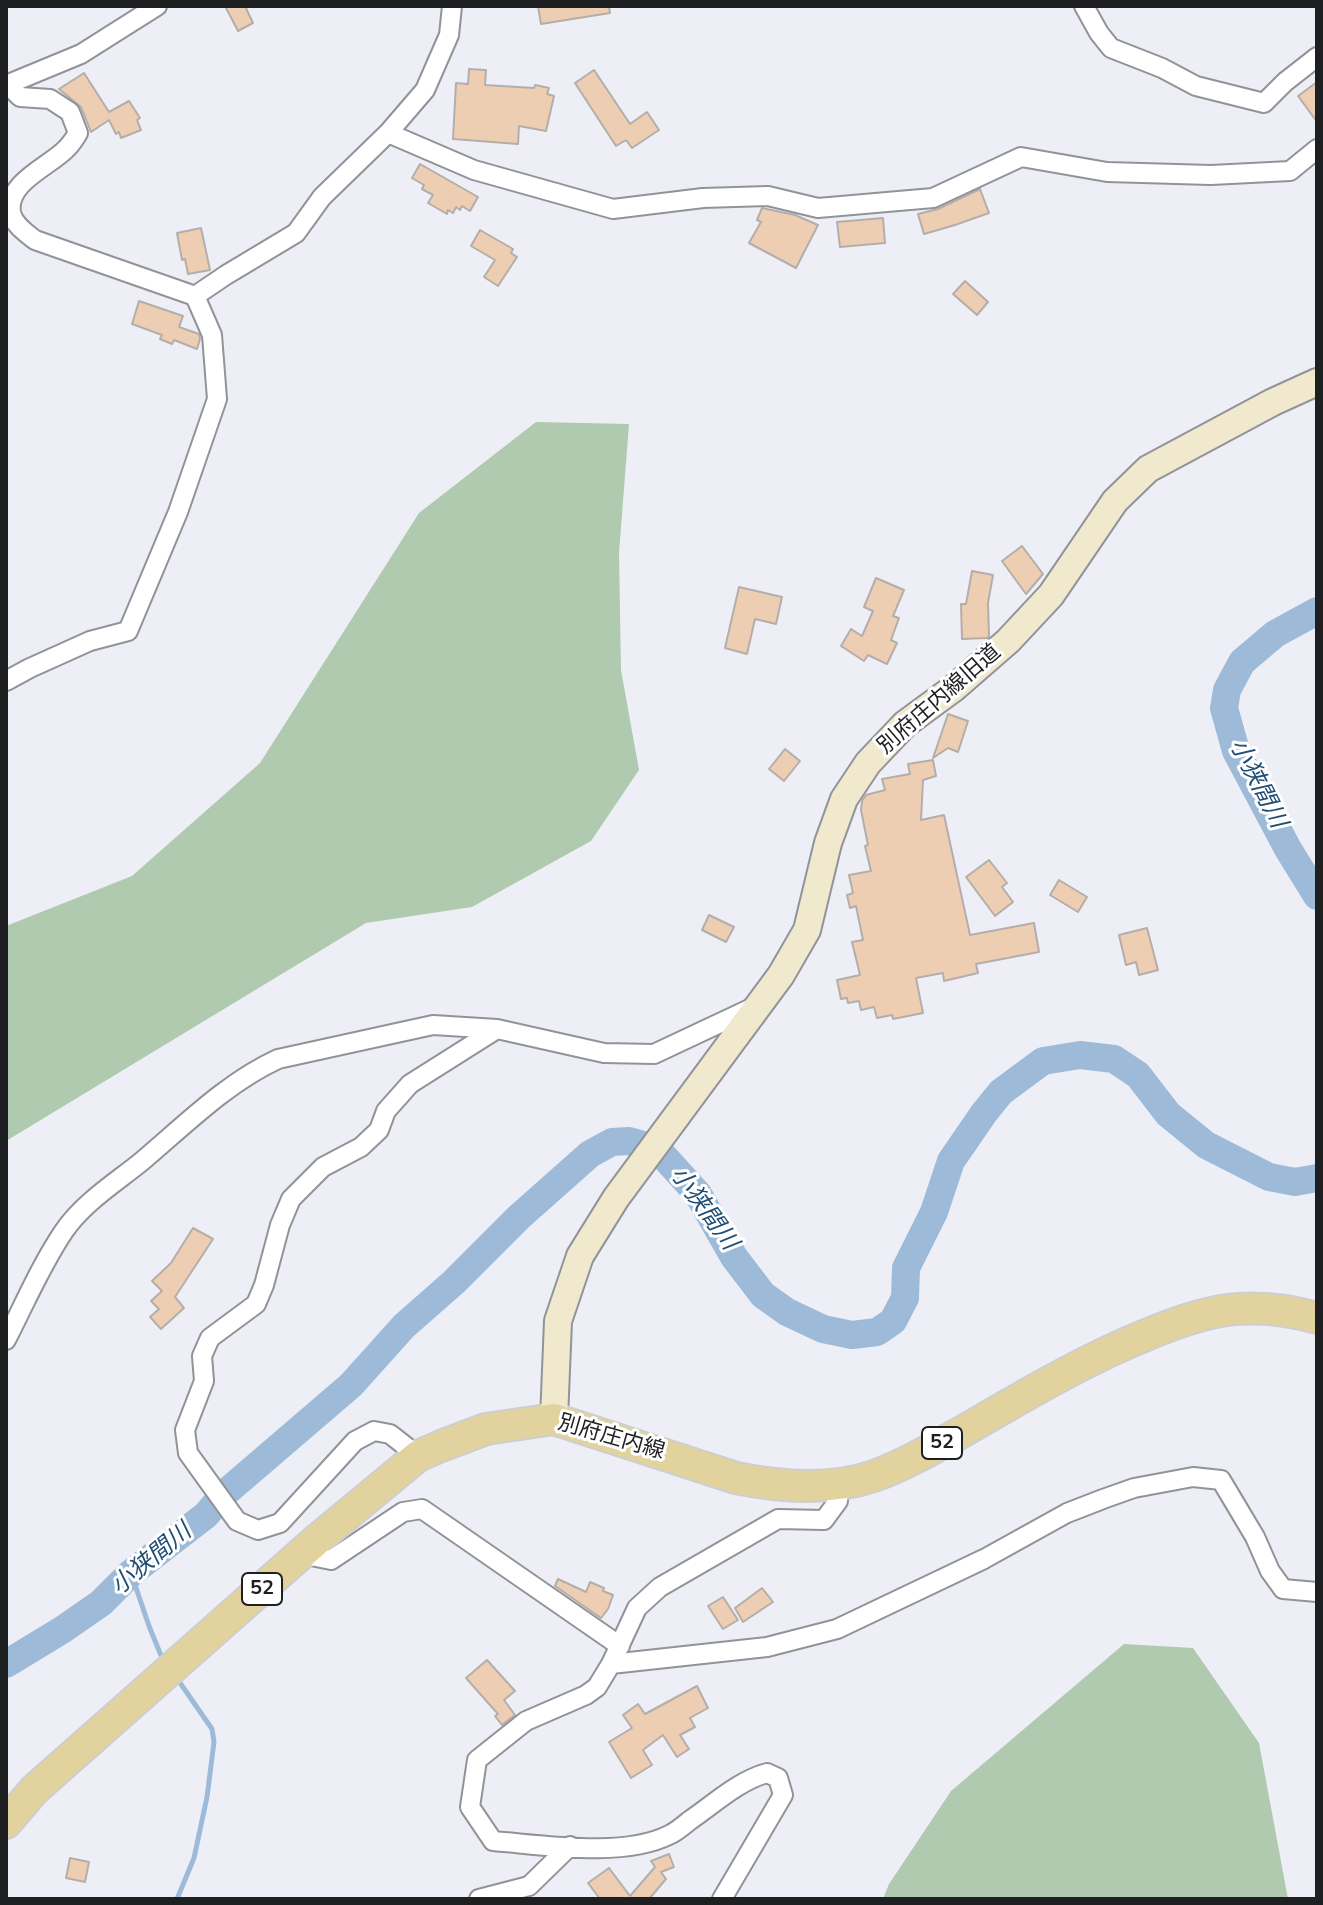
<!DOCTYPE html>
<meta charset="utf-8">
<style>
body{margin:0}
#map{position:relative;width:1323px;height:1905px;overflow:hidden;background:#eeeff6;font-family:"Nunito Sans",sans-serif}
canvas{display:block}
.frame{position:absolute;inset:0;border:8px solid #1e1f21;pointer-events:none}
</style>
<div id="map">
<canvas width="1323" height="1905"></canvas>
<div class="frame"></div>
</div>
<script>
const ctx = document.querySelector('canvas').getContext('2d');
ctx.lineJoin = 'round';
function paint(path, color) { ctx.fillStyle = color; ctx.fill(path, 'evenodd'); }
function strokePath(path, color, width, dash) { ctx.strokeStyle = color; ctx.lineWidth = width; ctx.lineCap = dash ? 'butt' : 'round'; ctx.setLineDash(dash || []); ctx.stroke(path); }
function drawText(font, color, halo, rows, align = 'center') {
  ctx.font = font + ' "Nunito Sans","Noto Sans JP",sans-serif'; ctx.lineWidth = 6; ctx.setLineDash([]); ctx.textBaseline = 'middle'; ctx.strokeStyle = halo; ctx.fillStyle = color; for (const [text, x, y, turn = 0] of rows) {
    ctx.save(); ctx.translate(x, y); ctx.rotate((+turn || 0) * Math.PI / 180); ctx.textAlign = isNaN(turn) ? turn : align; if (halo) ctx.strokeText(text, 0, 0); ctx.fillText(text, 0, 0); ctx.restore();
  }
}
paint(new Path2D(`
 M536 422 629 424 619 553 621 670 639 770 591 841 472 907 366 923 6 1141V926L132 876 260 763 419 513Z
 M1124 1644 1193 1648 1259 1743 1288 1899H883L889 1884 951 1791Z`), '#afcaaf');
strokePath(new Path2D(`
 M131 1573 149 1626 162 1658 166 1662
 M176 1677 212 1729 214 1742 207 1797 194 1858 177 1899`), '#9dbbd8', 5);
strokePath(new Path2D(`
 M1317 611 1275 634 1242 662 1227 690 1224 708 1236 751 1288 849 1317 896
 M6 1664 62 1630 101 1603 131 1573 206 1515 224 1494 351 1385 404 1326 454 1282 519 1217 590 1154 612 1142 629 1141 657 1149 698 1194 734 1257 763 1295 787 1312 823 1329 852 1335 877 1332 893 1321 905 1298 906 1268 934 1212 951 1161 984 1113 1001 1092 1043 1061 1080 1055 1114 1059 1138 1075 1168 1114 1206 1145 1269 1177 1295 1182 1317 1178`), '#9dbbd8', 28);
const building = new Path2D(`
 M225 6H245L253 23 238 31Z
 M538 6H609L610 13 541 24Z
 M469 69 486 70 485 85 534 88 535 85 549 88 547 94 554 96 546 131 519 126 518 144 453 139 456 83 468 84Z
 M594 70 630 124 647 112 659 130 632 148 626 140 616 146 575 83Z
 M84 73 109 112 129 101 140 118 137 120 141 130 121 138 119 132 116 134 109 120 91 132 81 107 59 89Z
 M1317 82V122L1298 96Z
 M420 164 478 197 470 211 462 206 460 210 456 207 453 213 448 210 447 214 428 203 433 195 422 189 424 185 412 178Z
 M980 189 989 213 955 225 924 234 918 214 938 209Z
 M762 208 795 215 818 225 796 268 749 243 761 222 757 220Z
 M883 218 885 243 840 247 837 222Z
 M201 228 210 270 188 274 185 259 182 260 177 233Z
 M480 230 513 249 511 253 517 257 498 286 484 277 495 260 471 246Z
 M965 281 988 302 977 315 953 294Z
 M139 301 183 316 179 327 199 334 200 339 197 349 174 340 172 344 160 339 162 335 132 324Z
 M1022 546 1043 574 1026 594 1002 561Z
 M972 571 993 575 988 603 989 636 987 638 962 639 961 604H966Z
 M876 578 904 590 893 616 899 618 891 640 897 643 887 664 868 655 864 661 841 646 851 629 862 636 873 611 864 607Z
 M739 587 782 597 776 624 755 619 747 654 725 648Z
 M948 714 968 721 958 752 948 748 933 758Z
 M785 749 800 761 784 781 769 769Z
 M933 760 936 776 923 780 921 820 944 815 970 935 1034 923 1039 952 976 964 978 973 944 981 943 973 916 978 923 1013 893 1019 892 1015 877 1018 874 1007 861 1010 859 1001 848 1003 847 998 841 999 837 980 860 975 852 942 863 940 856 906 850 908 847 895 853 893 849 875 871 871 865 846 868 845 861 810 862 801 866 795 885 790 882 779 910 774 908 764Z
 M989 860 1007 883 1002 887 1013 902 995 916 966 877Z
 M1059 880 1087 897 1078 912 1050 895Z
 M709 915 734 927 726 942 702 930Z
 M1147 928 1158 970 1139 975 1136 962 1126 965 1119 935Z
 M193 1228 213 1239 175 1297 184 1308 161 1329 150 1317 159 1309 151 1301 162 1291 152 1281 171 1263Z
 M558 1579 586 1592 590 1582 604 1588 603 1591 613 1595 608 1609 601 1618 555 1586Z
 M762 1588 773 1602 743 1622 735 1608Z
 M723 1597 738 1620 723 1629 708 1606Z
 M487 1660 515 1691 504 1700 515 1715 502 1725 495 1716 498 1714 466 1678Z
 M697 1686 708 1708 690 1718 695 1727 680 1735 689 1749 677 1757 663 1735 643 1750 652 1765 631 1778 609 1742 632 1728 623 1715 638 1704 645 1714Z
 M669 1854 674 1867 661 1872 666 1879 649 1899H600L588 1883 609 1868 630 1896 655 1867 651 1861Z
 M70 1858 89 1862 85 1882 66 1878Z`);
paint(building, '#eeceb2');
strokePath(building, '#b4aeaa', 2);
const street = new Path2D(`
 M1084 6 1099 33 1111 48 1162 68 1196 86 1264 103 1285 82 1317 57
 M6 85 81 54 157 6
 M388 133 474 170 613 209 703 198 768 196 818 208 933 198 1021 157 1107 172 1211 175 1290 171 1317 149
 M195 296 226 275 296 233 322 197 388 133 425 90 449 35 452 6
 M6 681 30 668 90 641 128 631 178 512 217 399 212 335 195 296 35 240C26 233 13 224 11 212 6 182 52 165 67 148 71 144 75 138 78 133L70 112 50 99 20 97 8 85
 M6 1340C25 1303 41 1265 64 1231 83 1203 115 1183 141 1162 185 1125 226 1083 278 1059L433 1025 497 1029
 M418 1456 390 1434 374 1431 355 1441 280 1523 258 1530 237 1521 188 1453 185 1430 204 1381 202 1356 210 1338 256 1304 264 1285 280 1225 291 1199 323 1167 361 1147 379 1130 386 1111 410 1084 497 1029 604 1053 654 1054 754 1007
 M301 1554 331 1560 403 1512 422 1509 620 1646
 M611 1664 767 1647 837 1629 984 1559 1067 1513 1103 1499 1134 1488 1193 1477 1221 1480 1255 1537 1270 1571 1283 1589 1317 1592
 M479 1899 529 1886 570 1846
 M722 1899 783 1795 778 1778 767 1773C738 1781 714 1804 689 1821 683 1826 676 1832 669 1835 623 1858 544 1845 493 1841L470 1807 477 1760 526 1721 586 1695 597 1687 611 1664 637 1608 660 1587 778 1519 824 1520 838 1501 839 1483`);
const secondary = new Path2D(`
 M554 1419 558 1321 580 1256 616 1198 781 975 807 930 828 843 844 799 868 763 905 724 954 688 1008 641 1051 595 1115 501 1148 469 1273 402 1317 382`);
const primary = new Path2D(`
 M6 1823 34 1790 319 1538 418 1456 441 1446 486 1429 554 1419 736 1478C780 1487 830 1491 874 1476 907 1464 937 1446 967 1429 1027 1394 1086 1359 1151 1333 1175 1323 1200 1314 1227 1310 1259 1306 1286 1309 1317 1318`);
strokePath(street, '#919399', 22);
strokePath(secondary, '#919399', 30);
strokePath(primary, '#cecece', 34);
strokePath(street, '#fff', 18);
strokePath(secondary, '#f0e9ce', 26);
strokePath(primary, '#e2d39e', 30);
for (const [x, y, w] of [
 [942,1443,40],
 [262,1589,40]
]) { const box = new Path2D(); box.roundRect(x - w / 2, y - 16, w, 32, 6); ctx.fillStyle = '#fff'; ctx.fill(box); strokePath(box, '#1e1f21', 2); }
drawText('bold 20px', '#1e1f21', null, [
 ["52",942,1443],
 ["52",262,1589]
]);
drawText('22px', '#1e1f21', '#fff', [
 ["別府庄内線旧道",940,700,-41],
 ["別府庄内線",611,1438,16]
]);
drawText('italic 24px', '#204e75', '#fff', [
 ["小狭間川",1257,784,63],
 ["小狭間川",703,1209,54],
 ["小狭間川",152,1560,-40]
]);
</script>
